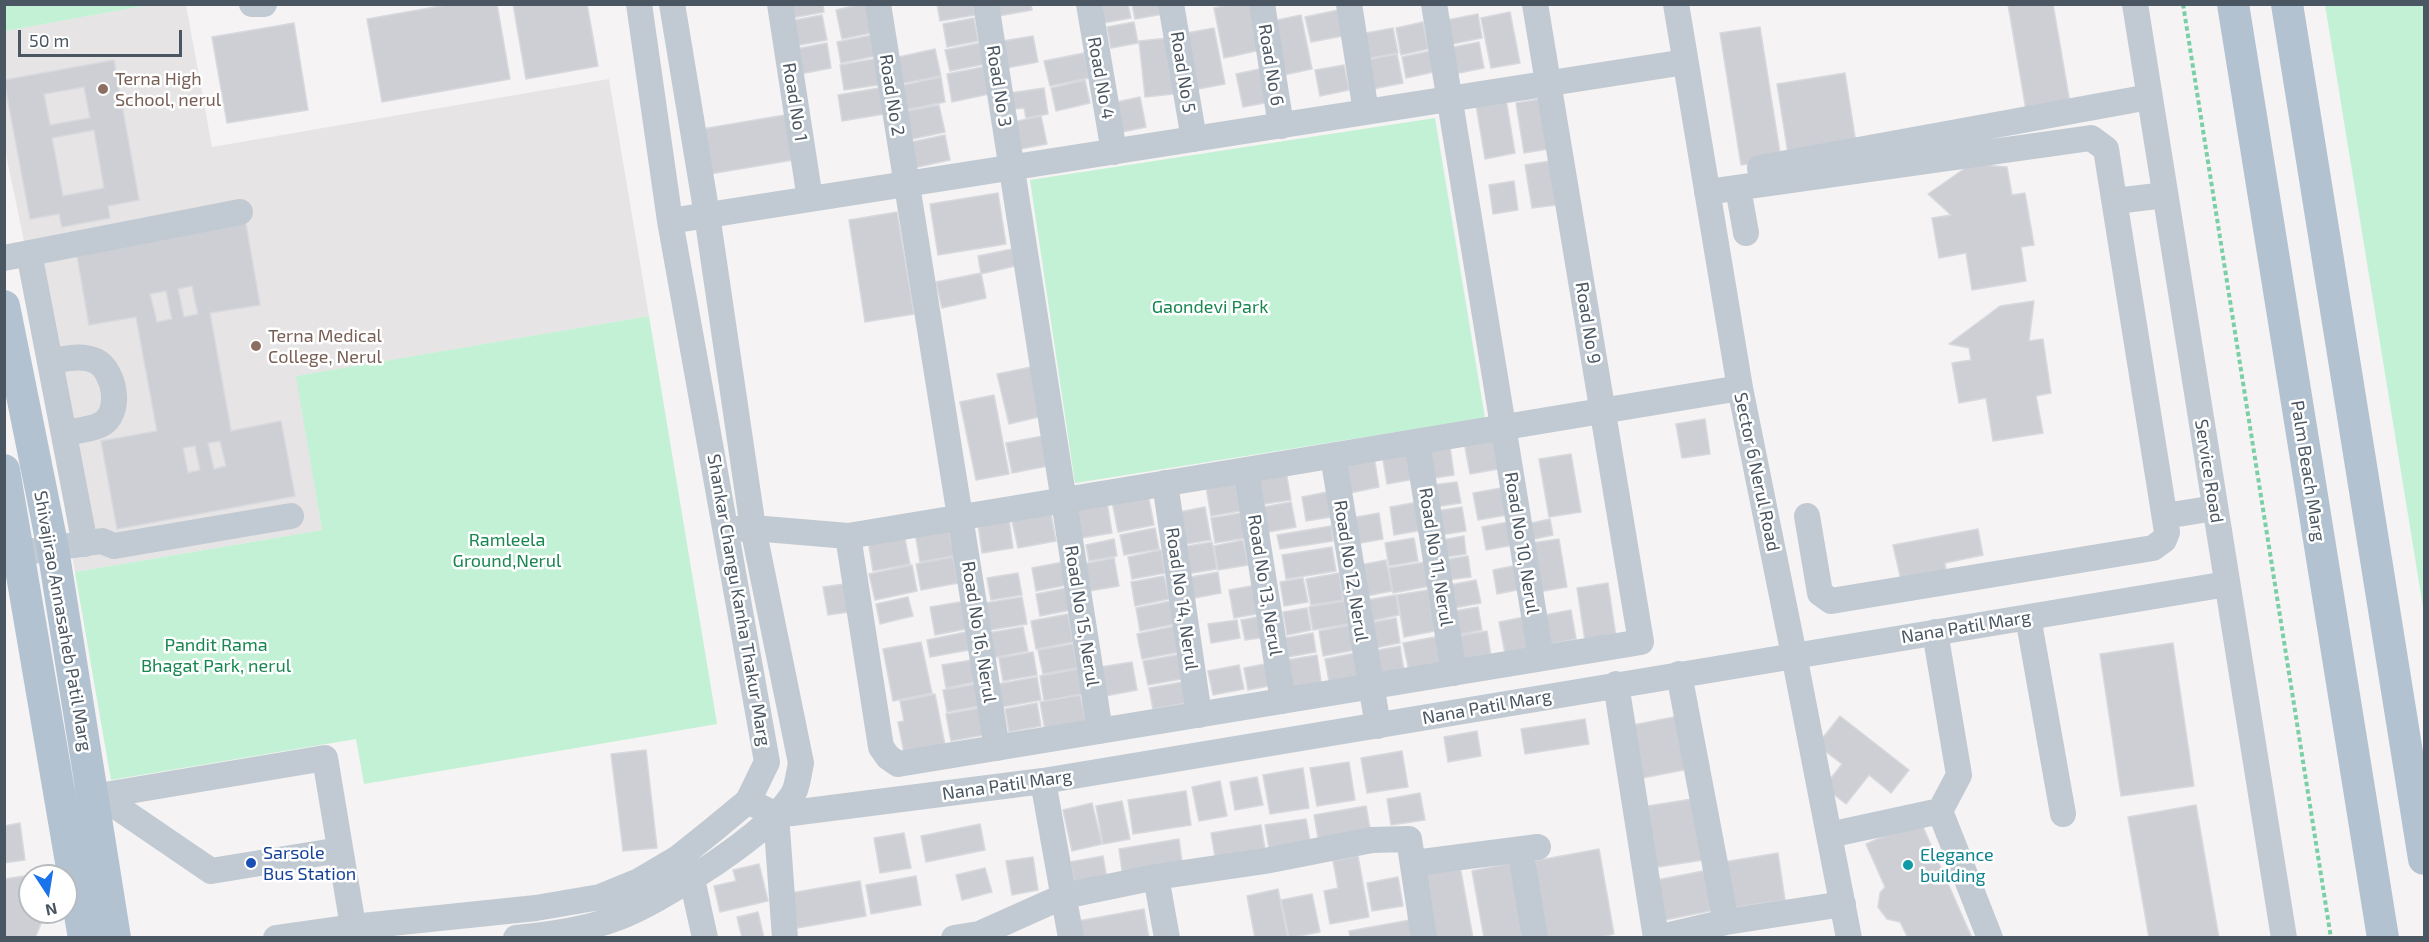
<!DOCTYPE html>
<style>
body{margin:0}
#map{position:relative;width:2429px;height:942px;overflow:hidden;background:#f5f3f3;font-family:"Exo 2",sans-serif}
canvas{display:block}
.frame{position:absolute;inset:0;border:6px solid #4a5661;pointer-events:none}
.north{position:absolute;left:18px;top:864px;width:60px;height:60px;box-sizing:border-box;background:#fff;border:2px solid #b7bbc0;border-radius:50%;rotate:168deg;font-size:16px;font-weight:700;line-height:24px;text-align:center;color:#4a5661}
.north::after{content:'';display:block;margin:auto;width:21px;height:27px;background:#1a73e8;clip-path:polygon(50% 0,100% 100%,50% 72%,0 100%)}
.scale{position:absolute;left:18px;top:30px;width:164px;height:27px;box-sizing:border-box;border:3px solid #4a5661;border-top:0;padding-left:8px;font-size:18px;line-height:21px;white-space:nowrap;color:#4a5661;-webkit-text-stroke:4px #fff;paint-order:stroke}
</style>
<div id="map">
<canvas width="2429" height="942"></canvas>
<div class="frame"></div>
<div class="north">N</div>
<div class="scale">50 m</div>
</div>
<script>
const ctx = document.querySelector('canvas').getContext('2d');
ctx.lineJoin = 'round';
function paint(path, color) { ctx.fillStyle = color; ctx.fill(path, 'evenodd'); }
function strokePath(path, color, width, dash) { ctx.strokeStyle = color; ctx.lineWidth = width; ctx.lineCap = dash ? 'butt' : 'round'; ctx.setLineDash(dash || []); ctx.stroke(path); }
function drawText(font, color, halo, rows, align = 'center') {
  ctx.font = font + ' "Exo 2",sans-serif'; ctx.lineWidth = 5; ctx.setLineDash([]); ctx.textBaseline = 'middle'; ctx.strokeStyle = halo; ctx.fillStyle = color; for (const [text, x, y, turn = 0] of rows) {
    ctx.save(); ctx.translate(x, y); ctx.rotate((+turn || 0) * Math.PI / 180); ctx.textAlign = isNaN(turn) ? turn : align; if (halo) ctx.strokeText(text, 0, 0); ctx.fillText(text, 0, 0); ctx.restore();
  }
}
paint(new Path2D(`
 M149 5H186L212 147 609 79 649 316 297 376 322 530 75 572 23 236 5 150 4 31Z`), '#e6e4e5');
paint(new Path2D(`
 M5 4H149V5L5 31Z
 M2325 5H2424V613Z
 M1435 118 1485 418 1075 483 1030 180Z
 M649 316 717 724 364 784 356 739 111 780 75 572 322 530 296 376Z`), '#c3f1d5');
const building = new Path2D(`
 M452 4H497L510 79 382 102 367 19Z
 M513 4H587L598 66 526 79Z
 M789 4H823L824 12 791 18Z
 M862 4H875L880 31 842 39 836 10Z
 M937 4H973L975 15 940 21Z
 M990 4H1031L1032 10 993 17Z
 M1100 4H1128L1131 18 1103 23Z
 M1132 4H1168L1169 13 1135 19Z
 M1233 4H1252L1261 50 1224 58 1214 8Z
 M2008 4H2053L2071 109 2027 116Z
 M1338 10 1343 36 1311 42 1305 17Z
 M1510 12 1520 63 1491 68 1481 18Z
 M1478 14 1482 38 1452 44 1447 20Z
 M822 15 827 40 794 46 790 21Z
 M1301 15 1312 69 1279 76 1268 22Z
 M974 18 978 41 947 47 943 24Z
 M1134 22 1138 43 1111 48 1107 27Z
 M1423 22 1428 49 1401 55 1396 28Z
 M294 23 308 110 227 123 212 37Z
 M1760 27 1781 159 1741 165 1720 33Z
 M1214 28 1225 84 1198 89 1187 33Z
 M1393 28 1398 53 1366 59 1361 34Z
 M877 34 881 55 841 63 837 42Z
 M1033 36 1038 62 1001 69 997 42Z
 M1169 38 1174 94 1145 97 1139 41Z
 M1479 42 1484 68 1454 74 1449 48Z
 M827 43 831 68 795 75 790 50Z
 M980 43 985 64 950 71 945 50Z
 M935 49 941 76 899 84 894 58Z
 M1430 51 1434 72 1406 78 1402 57Z
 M1084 53 1089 78 1050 86 1044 61Z
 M1397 54 1403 83 1368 90 1362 61Z
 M880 58 884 84 844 90 840 65Z
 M114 60 139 200 108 206 110 218 62 227 59 214 30 219 4 80ZM84 87 90 118 50 125 44 94ZM94 130 104 188 63 196 52 138Z
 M1344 65 1349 90 1320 96 1315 70Z
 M983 67 989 94 952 102 947 74Z
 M1269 67 1275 101 1243 107 1236 74Z
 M1845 73 1856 143 1788 154 1777 84Z
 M941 77 945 102 905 110 900 86Z
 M1085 80 1090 103 1056 111 1051 88Z
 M879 88 884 114 842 121 838 95Z
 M1044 88 1048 114 1026 118 1024 108 1006 110 1003 94Z
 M1140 97 1146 127 1118 133 1112 103Z
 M1506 99 1515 153 1485 159 1476 105Z
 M1540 99 1548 149 1524 153 1516 103Z
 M939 105 945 132 903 141 897 113Z
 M785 115 793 160 710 174 702 129Z
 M1041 116 1047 144 1015 150 1009 123Z
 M945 135 950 160 913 168 907 143Z
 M1550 161 1556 205 1532 208 1525 165Z
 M1971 164 2007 167 2012 195 2025 193 2034 245 2021 247 2026 281 1972 290 1966 253 1939 258 1932 218 1951 215 1928 194Z
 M1514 181 1518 210 1493 214 1489 185Z
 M998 193 1006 244 938 255 930 204Z
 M897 212 914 314 865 322 849 220Z
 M245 219 260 305 210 313 231 431 281 421 295 496 117 529 101 441 157 431 136 317 89 325 76 250ZM192 286 198 314 184 317 178 289ZM166 291 172 319 157 322 150 294ZM220 441 226 466 214 469 208 443ZM195 446 200 470 188 473 183 448Z
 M1012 249 1015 266 981 274 978 256Z
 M981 273 986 298 942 308 936 282Z
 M2034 301 2029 341 2043 339 2051 393 2036 396 2043 433 1993 441 1986 398 1959 403 1952 363 1971 360 1969 348 1949 344 2000 306Z
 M1031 367 1043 416 1009 424 997 374Z
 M994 395 1009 474 976 480 960 402Z
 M1705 419 1710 454 1682 458 1676 424Z
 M1048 435 1053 465 1012 473 1006 443Z
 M1492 437 1498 469 1470 474 1464 442Z
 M1450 447 1454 475 1428 479 1424 451Z
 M1414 448 1420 478 1387 484 1382 454Z
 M1571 454 1581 512 1549 517 1539 459Z
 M1374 456 1379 487 1350 493 1344 462Z
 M1286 471 1291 500 1264 504 1259 476Z
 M1235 481 1240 511 1211 516 1206 487Z
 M1457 482 1461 503 1435 507 1432 485Z
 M1507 487 1512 514 1478 520 1473 493Z
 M1332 491 1337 516 1306 521 1302 497Z
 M1148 494 1154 525 1118 532 1112 501Z
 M1424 501 1429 529 1394 535 1390 507Z
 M1107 502 1112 533 1075 539 1070 508Z
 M1291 502 1296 527 1263 533 1258 508Z
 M1205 507 1211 540 1179 545 1174 513Z
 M1462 507 1466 531 1440 535 1436 511Z
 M1241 513 1245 538 1215 543 1211 518Z
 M1379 513 1383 539 1355 544 1351 518Z
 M1051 514 1056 541 1018 548 1012 521Z
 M1009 519 1013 548 982 553 978 524Z
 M1550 519 1553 535 1530 540 1527 524Z
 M1508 522 1513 545 1486 550 1482 527Z
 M1331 526 1333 541 1280 549 1277 535Z
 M948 527 954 556 920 562 915 533Z
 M1155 528 1159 549 1124 555 1120 535Z
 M1978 529 1983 555 1945 563 1946 571 1901 580 1893 545Z
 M904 534 910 564 873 571 868 541Z
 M1464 536 1466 554 1440 558 1437 541Z
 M1414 538 1418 561 1389 566 1385 543Z
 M1114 539 1117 556 1089 561 1086 545Z
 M1559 539 1567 587 1538 592 1531 543Z
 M1243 540 1248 565 1218 570 1214 546Z
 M1212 542 1217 569 1186 574 1182 547Z
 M1332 547 1336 571 1286 579 1282 555Z
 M1161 550 1165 573 1132 579 1128 557Z
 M1468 556 1471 577 1446 580 1443 560Z
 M953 557 958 583 921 590 916 564Z
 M1114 558 1119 586 1083 592 1078 565Z
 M1386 560 1392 591 1366 596 1360 565Z
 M1068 561 1072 584 1036 591 1032 568Z
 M1425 562 1430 586 1393 593 1389 568Z
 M1523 564 1527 588 1497 594 1493 570Z
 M912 565 917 591 875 600 869 574Z
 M1218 572 1221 593 1189 599 1185 578Z
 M1018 573 1022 595 991 600 987 578Z
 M1339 573 1343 600 1311 605 1306 579Z
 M1164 576 1169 599 1135 606 1131 582Z
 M1303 578 1308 602 1284 606 1280 582Z
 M1476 580 1481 603 1448 609 1444 586Z
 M1608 583 1616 637 1585 641 1577 588Z
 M844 584 849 612 828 615 823 587Z
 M1262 584 1267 612 1234 618 1229 590Z
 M1072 587 1076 609 1040 616 1036 594Z
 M1428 590 1435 631 1404 637 1397 595Z
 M1396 595 1399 615 1371 621 1367 600Z
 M908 597 913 616 880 624 876 604Z
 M1022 597 1027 624 984 631 979 604Z
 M966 601 971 628 935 635 930 607Z
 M1171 601 1175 624 1140 631 1136 608Z
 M1344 601 1348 624 1313 630 1309 607Z
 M1478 607 1482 630 1452 636 1448 612Z
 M1307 608 1311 630 1287 635 1283 612Z
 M1571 610 1576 639 1551 644 1545 615Z
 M1068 614 1073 642 1036 649 1031 621Z
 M1264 616 1267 637 1245 640 1241 620Z
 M1529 616 1535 647 1505 653 1499 622Z
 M1396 618 1400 643 1369 649 1364 624Z
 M1237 620 1240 638 1211 643 1208 624Z
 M1350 625 1355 650 1323 656 1319 631Z
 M1175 626 1180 652 1142 659 1137 634Z
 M1023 627 1028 651 986 659 982 634Z
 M1487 631 1492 662 1459 668 1453 637Z
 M966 632 969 650 930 657 927 640Z
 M1313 633 1316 652 1288 657 1285 638Z
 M1440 636 1446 664 1409 671 1403 643Z
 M921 642 932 693 893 701 883 649Z
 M2173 643 2194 786 2121 796 2100 654Z
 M1073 644 1077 668 1043 674 1038 650Z
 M1400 646 1404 671 1373 677 1368 652Z
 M1033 652 1037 675 1003 681 999 658Z
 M1360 652 1365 681 1330 687 1325 659Z
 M1182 654 1187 678 1148 685 1143 661Z
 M1317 655 1322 687 1293 693 1287 660Z
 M972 660 976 682 946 688 942 665Z
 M1132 662 1137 690 1100 697 1094 668Z
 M1275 662 1279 684 1248 690 1244 668Z
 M1239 665 1244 689 1213 695 1208 671Z
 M1078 669 1082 694 1044 701 1040 676Z
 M1037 677 1041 700 1002 707 998 684Z
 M1188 681 1192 702 1153 709 1149 688Z
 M976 684 980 706 947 712 943 690Z
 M935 694 945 745 904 753 898 722 904 721 900 701Z
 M1080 695 1086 722 1045 730 1040 702Z
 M1037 703 1041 726 1009 732 1005 709Z
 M985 707 989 734 951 741 946 714Z
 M1679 716 1689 769 1642 778 1633 725Z
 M1840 716 1909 770 1891 793 1869 775 1846 804 1824 787 1842 764 1817 745Z
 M1585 719 1589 744 1525 754 1521 729Z
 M1477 731 1481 756 1448 762 1444 737Z
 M646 750 657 848 623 851 611 754Z
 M1402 751 1408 787 1367 793 1361 758Z
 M1349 762 1355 800 1317 806 1310 768Z
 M1303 768 1309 808 1270 814 1263 775Z
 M1257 777 1263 805 1235 810 1230 782Z
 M1220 781 1227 816 1199 821 1192 787Z
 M1186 791 1191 825 1133 834 1128 800Z
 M1420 793 1425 820 1391 825 1387 799Z
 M1699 798 1710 859 1651 868 1641 807Z
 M1122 801 1130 839 1103 844 1096 806Z
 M1092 803 1102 844 1072 851 1063 810Z
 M2196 805 2219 938H2149L2128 817Z
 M1366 806 1371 834 1319 843 1314 815Z
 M1306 819 1310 841 1269 848 1265 825Z
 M1920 820 1972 938H1908L1900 922 1887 919 1878 907 1880 893 1885 887 1866 844Z
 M20 823 25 860 4 863V826Z
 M980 824 985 850 926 862 921 836Z
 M1261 825 1265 849 1215 857 1211 833Z
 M904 833 911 868 880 873 874 838Z
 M1179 839 1182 862 1122 871 1119 849Z
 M1599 849 1614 934 1597 938H1543L1529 862Z
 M1778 853 1785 900 1731 908 1724 862Z
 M1103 856 1107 879 1075 884 1070 862Z
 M1358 856 1369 917 1330 924 1324 891 1338 888 1333 861Z
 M1033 857 1038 890 1012 895 1006 861Z
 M1511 863 1524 938H1484L1472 871Z
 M759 864 768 901 720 912 714 886 736 881 733 870Z
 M1460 866 1473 938H1429L1418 874Z
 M985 868 992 892 962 900 956 875Z
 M1708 870 1715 910 1665 920 1657 880Z
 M39 874V876H30V912H45V914L35 938H4V879Z
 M916 876 921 905 871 914 866 885Z
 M1398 877 1403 906 1372 911 1367 883Z
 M860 881 866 916 797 928 791 893Z
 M1278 889 1288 938H1255L1247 896Z
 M1312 894 1320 932 1289 938 1281 900Z
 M1144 909 1149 938H1081L1078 921Z
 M758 912 764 938H742L737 917Z
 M1410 920 1413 938H1350L1349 931Z`);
paint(building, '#cdcfd5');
strokePath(building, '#d7d9de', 1.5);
strokePath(new Path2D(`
 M2183 4 2331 938`), '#7ad0a6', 4, [4.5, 3]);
strokePath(new Path2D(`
 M252 4H264
 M780 4 810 199
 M878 4 997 748
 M986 4 1100 731
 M1089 4 1114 152
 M1171 4 1194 139
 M1262 4 1281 126
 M1349 4 1366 112
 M1434 4 1541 658
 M1676 4 1740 388 1794 655 1849 938
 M2135 4 2284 938
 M1760 168 2149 97
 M1738 188 1746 233
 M1707 192 2091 138 2106 149 2167 532 2164 540 2153 548 1831 601 1820 593 1807 516
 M2116 201 2165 195
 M670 221 1685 62
 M29 253 85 544
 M4 258 240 212
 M50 361C65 359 81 354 96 361 115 371 123 414 100 425 89 430 75 431 64 433
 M1417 442 1454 673
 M1333 456 1378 726
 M1246 470 1283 701
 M1165 483 1199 715
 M2165 516 2215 508
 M736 529 753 528 848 536 1740 388
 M848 536 881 747 888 757 898 764 1641 642 1535 4
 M20 553 102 541 114 546 291 516
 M2028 617 2063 814
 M1935 632 1959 775 1940 811
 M1679 674 1726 922
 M1616 684 1656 938
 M1043 781 1071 938
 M101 796 211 871 340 850
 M75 800 325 758 355 938
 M748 801 776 815 1043 781 2227 584
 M776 815 785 938
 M1829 835 1940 811 1990 938
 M1414 863 1538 847
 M1523 866 1535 938
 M1156 877 1167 938
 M692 879 705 938
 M276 938 353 927 536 908 600 897 639 881 678 858 713 830 748 801 767 762 670 221 639 4
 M516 938C548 935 584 930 614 919 656 905 777 830 795 790 798 782 799 772 801 763L753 528 707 215 672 4
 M954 938 979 934 1064 896 1156 877 1265 861 1372 840 1409 839 1424 938
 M1657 938 1726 922 1843 904`), '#c1cad2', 26);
strokePath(new Path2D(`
 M2233 4 2383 938
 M2287 4 2424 859
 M4 306 53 549 115 938
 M4 470 84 938`), '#b3c2d1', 32);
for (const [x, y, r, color] of [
 [103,89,6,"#8d6e63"],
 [256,346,6,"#8d6e63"],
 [251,863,6,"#1a4fb4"],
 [1908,865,6,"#0f9aa8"]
]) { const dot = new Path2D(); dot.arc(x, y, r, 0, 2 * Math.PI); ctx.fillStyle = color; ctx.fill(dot); strokePath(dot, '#fff', 2); }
drawText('18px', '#4a5661', '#fff', [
 ["Road No 6",1271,65,81],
 ["Road No 5",1183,72,81],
 ["Road No 4",1101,78,80],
 ["Road No 3",999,86,81],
 ["Road No 2",892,95,81],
 ["Road No 1",795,102,81],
 ["Road No 9",1588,323,81],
 ["Service Road",2209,471,81],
 ["Palm Beach Marg",2308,471,81],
 ["Sector 6 Nerul Road",1757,472,78],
 ["Road No 10, Nerul",1522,543,81],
 ["Road No 11, Nerul",1436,557,81],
 ["Road No 12, Nerul",1351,571,81],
 ["Road No 13, Nerul",1265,585,81],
 ["Road No 14, Nerul",1182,599,82],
 ["Shankar Changu Kanha Thakur Marg",739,600,80],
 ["Road No 15, Nerul",1082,616,81],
 ["Shivajirao Annasaheb Patil Marg",63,621,80],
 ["Nana Patil Marg",1966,627,-9],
 ["Road No 16, Nerul",979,632,81],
 ["Nana Patil Marg",1487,707,-10],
 ["Nana Patil Marg",1007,785,-8]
]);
drawText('18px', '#785e54', '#fff', [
 ["Terna High",115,79],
 ["School, nerul",115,100],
 ["Terna Medical",268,336],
 ["College, Nerul",268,357]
], 'left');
drawText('18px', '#17864f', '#fff', [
 ["Gaondevi Park",1210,307],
 ["Ramleela",507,540],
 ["Ground,Nerul",507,561],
 ["Pandit Rama",216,645],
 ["Bhagat Park, nerul",216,666]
]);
drawText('18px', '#164399', '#fff', [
 ["Sarsole",263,853],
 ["Bus Station",263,874]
], 'left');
drawText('18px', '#0d838f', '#fff', [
 ["Elegance",1920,855],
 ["building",1920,876]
], 'left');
</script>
